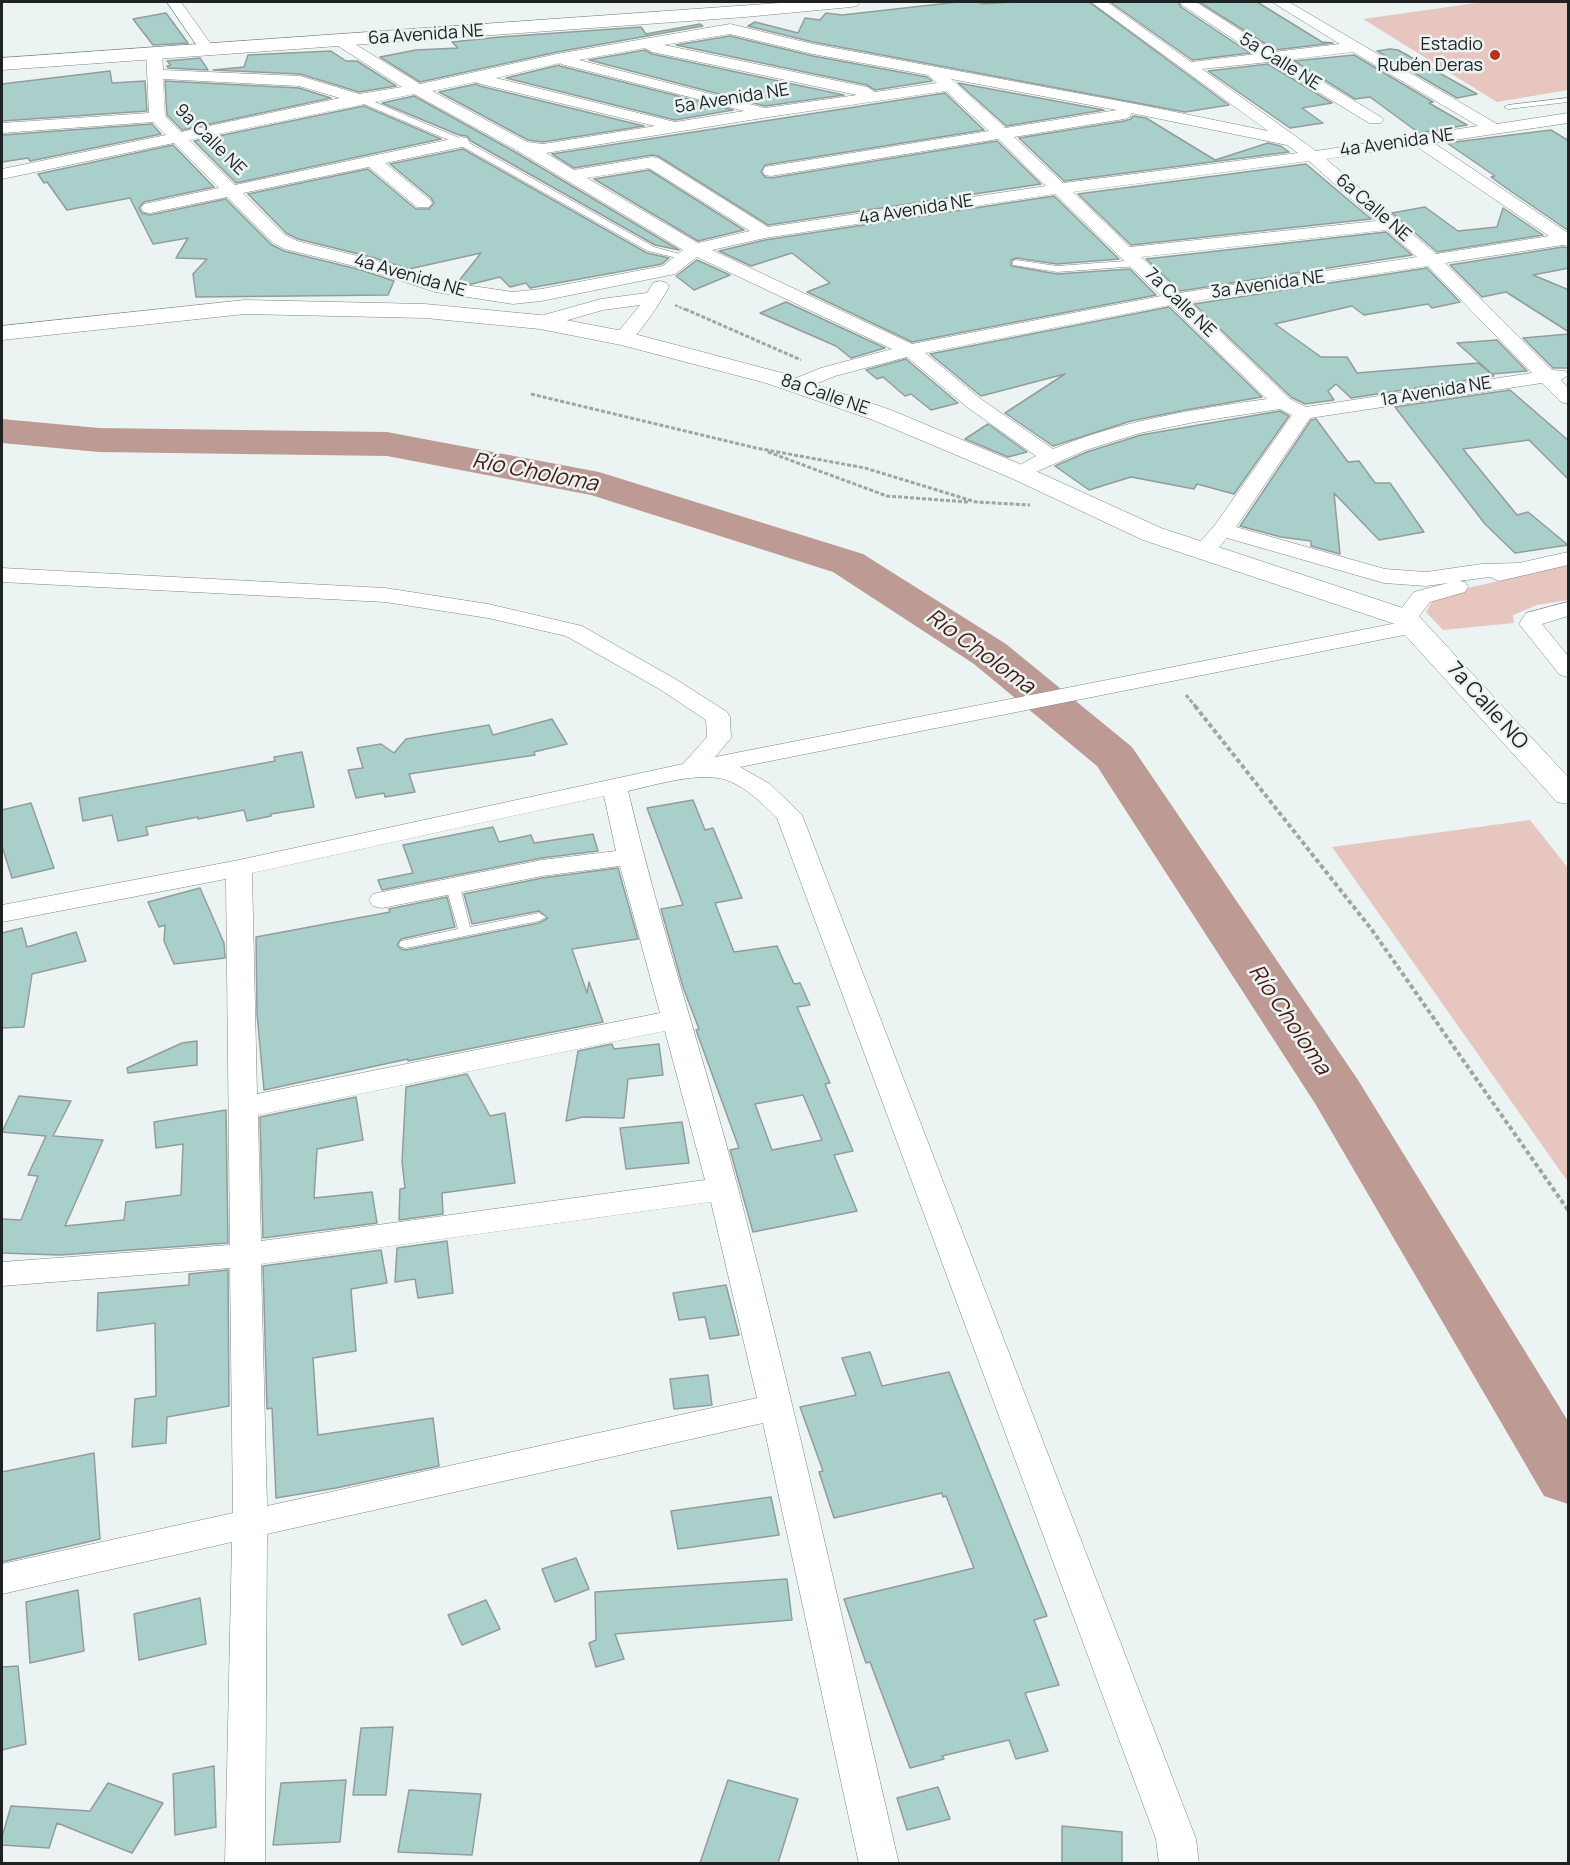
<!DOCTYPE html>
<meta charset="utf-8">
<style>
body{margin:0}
#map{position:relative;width:1570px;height:1865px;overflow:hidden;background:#ebf4f2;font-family:Manrope,sans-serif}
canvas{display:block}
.frame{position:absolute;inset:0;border:3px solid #1f2222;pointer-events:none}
</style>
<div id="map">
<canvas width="1570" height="1865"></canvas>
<div class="frame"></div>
</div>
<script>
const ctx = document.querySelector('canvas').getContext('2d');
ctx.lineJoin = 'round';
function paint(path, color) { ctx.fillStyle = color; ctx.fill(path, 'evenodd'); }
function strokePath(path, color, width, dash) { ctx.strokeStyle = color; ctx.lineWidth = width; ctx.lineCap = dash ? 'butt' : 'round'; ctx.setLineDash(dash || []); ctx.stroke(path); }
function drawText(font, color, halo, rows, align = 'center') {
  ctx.font = font + ' Manrope,sans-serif'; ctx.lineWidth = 5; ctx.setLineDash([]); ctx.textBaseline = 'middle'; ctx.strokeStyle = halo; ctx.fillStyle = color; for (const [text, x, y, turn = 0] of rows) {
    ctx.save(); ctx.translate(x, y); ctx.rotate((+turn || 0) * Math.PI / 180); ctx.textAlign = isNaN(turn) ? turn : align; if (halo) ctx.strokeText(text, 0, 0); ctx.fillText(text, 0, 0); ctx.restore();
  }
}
paint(new Path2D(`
 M1483 2H1568V90L1497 102 1363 19Z
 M1568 565V600L1537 605 1513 615 1514 623 1443 630 1426 612 1432 602 1455 591Z
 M1530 820 1568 868V1182L1332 847Z`), '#e6c6bf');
paint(new Path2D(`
 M2 419 99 428 387 432 599 472 863 554 1006 644 1132 747 1358 1080 1568 1421V1504L1544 1496 1316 1105 1097 766 974 664 833 572 591 495 387 456 99 452 2 443Z`), '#bd9b94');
const building = new Path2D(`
 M958 2H979L982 4 1013 2H1089L1229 105 1185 112 813 42 748 26 755 22 798 33 805 18 820 20 826 13 842 15Z
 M1110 2H1178L1181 7 1250 53 1192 60Z
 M1199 2H1257L1322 42 1333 43 1275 50Z
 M166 13 188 43 153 45 133 19Z
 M700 24 703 26 557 52 420 82 380 57 416 50 458 48 452 42 500 37 641 27 646 34Z
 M730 36 813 56 927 77 932 81 875 90 867 85 676 45Z
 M1390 49 1398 50 1477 94 1457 98 1377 51Z
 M645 50 652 54 844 95 765 106 589 60Z
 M331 51 346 61H357L396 86 359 92 300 74 213 70 244 67 248 55Z
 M1354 55 1433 102 1429 103 1467 125 1419 133 1370 97 1355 99 1294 61Z
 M200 58 208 70 168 68 167 66 171 65 167 61Z
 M1268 64 1332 103 1302 108 1323 123 1290 128 1208 71Z
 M559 65 560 66 733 110 675 120 506 78Z
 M110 71 112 83 145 81 147 111 2 121V84Z
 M165 81 299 88 331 98 182 130 167 115Z
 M958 83 1104 110 1006 126Z
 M476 84 480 86 644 126 543 142 528 140 439 92Z
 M945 93 984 130 765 165 761 172 765 177 771 178 997 141 1041 184 768 225 658 156 652 155 574 168 552 154Z
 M414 96 515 152 679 250 655 245 471 141 467 136 459 135 382 103Z
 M364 106 441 139 236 183 194 141Z
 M1133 116 1146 118 1215 160 1268 143 1281 146 1289 152 1064 181 1019 138 1124 121 1131 119Z
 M152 124 161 134 30 161 28 158 2 162V135Z
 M1551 130 1569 141V231L1509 190 1491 177 1495 176 1447 143Z
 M173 145 214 187 144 202 139 208 142 213 150 215 226 199 272 245 284 251 361 270 394 281 388 295 196 297 193 274 207 259 176 258 188 238 153 244 130 198 67 210 47 182 44 183 38 174Z
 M463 149 647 253 669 258 662 264 530 288 526 283 510 287 500 277 472 284 458 282 481 253 409 269 375 258 298 239 286 233 248 194 368 169 416 209H429L434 203 431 198 390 164Z
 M1306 164 1371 219 1131 245 1078 194Z
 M649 170 744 230 698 241 594 179Z
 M1054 196 1119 259 1057 264 1016 258 1011 260V266L1057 274 1130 269 1156 295 912 342 807 292 830 283 792 253 751 266 719 251 765 240Z
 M1425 207 1458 231 1497 227 1503 208 1543 235 1437 252 1392 213Z
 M1386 232 1412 255 1180 291 1146 259Z
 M1563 247 1569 248V268L1533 275 1569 290V332L1506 292 1482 297 1450 265Z
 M697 260 730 275 694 290 676 276Z
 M1427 268 1460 302 1432 308 1428 304 1364 315 1352 306 1275 324 1321 357H1347L1357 373 1478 363 1494 376 1351 398 1336 384 1328 391 1334 400 1305 404 1291 397 1194 304Z
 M786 302 885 348 851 358 836 346 760 313Z
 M1169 307 1262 397 1185 410 1131 421 1053 446 1005 413 1065 374 981 396 930 354Z
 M1569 334V368H1553L1523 338Z
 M1497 340 1527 371 1492 374 1457 343Z
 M906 359 958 403 931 410 911 394 905 396 883 377 877 379 866 370Z
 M1510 390 1569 441V480L1529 440 1463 449 1517 515 1528 512 1568 545 1515 553 1485 524 1395 407Z
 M1280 411 1289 416 1234 494 1197 484 1194 489 1131 477 1089 490 1055 466 1087 452 1141 435Z
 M1316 419 1348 462 1359 461 1375 483H1390L1424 532 1379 540 1334 493 1340 554 1311 546V541L1281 537 1240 526 1311 420Z
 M988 424 1027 452 1008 457 965 439Z
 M552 719 567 744 534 752 535 755 409 774 415 792 385 797 384 793 356 798 348 770 363 768 357 748 381 744 394 753 406 739 489 725 493 735Z
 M302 752 314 807 271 814V816L247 821 244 810 198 819V817L146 827 148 835 118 841 112 815 83 821 79 798 275 761 274 757Z
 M693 800 705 830 713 828 742 898 715 903 734 952 777 946 794 984 800 983 810 1005 797 1007 830 1083 825 1084 853 1151 834 1155 857 1211 753 1232 730 1150 739 1148 696 1030 699 1029 683 987 661 909 683 905 647 808ZM803 1095 822 1140 772 1150 755 1104Z
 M31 803 54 868 12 878 2 846V810Z
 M493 827 499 842 531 835 534 843 593 834 598 851 542 858 382 890 378 880 413 873 403 845Z
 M618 868 638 939 572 949 587 993 589 982 603 1022 408 1061V1059L264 1090 257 1014 256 937 390 912 389 909 447 897 455 927 401 939 397 945 401 949 406 950 539 923 548 918 539 911 472 924 464 894 542 878Z
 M200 888 224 943 225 958 174 964 164 941 165 925 159 927 148 902Z
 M22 928 27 947 76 932 86 961 32 974 24 1027 2 1028V933Z
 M197 1041V1065L128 1073 127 1068 182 1043Z
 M612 1044 614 1049 659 1044 663 1075 628 1079 624 1118 583 1117 566 1121 578 1051Z
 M467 1074 490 1116 505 1113 515 1183 442 1193 443 1214 399 1220 400 1189 405 1188 402 1162 406 1087Z
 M19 1096 71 1101 53 1136 103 1140 65 1226 124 1220 126 1202 181 1195 183 1144 156 1148 154 1122 226 1110 228 1243 60 1255 2 1253V1219L21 1220 38 1176 28 1175 46 1136 2 1132Z
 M356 1097 363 1140 317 1149 314 1198 372 1192 377 1223 263 1238 260 1117Z
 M682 1122 689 1163 626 1169 620 1128Z
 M447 1241 453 1293 418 1298 415 1279 395 1282 397 1248Z
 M381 1250 387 1283 351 1289 356 1351 313 1358 318 1435 433 1418 439 1466 336 1488 276 1498 272 1408 267 1409 263 1266Z
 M228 1270 229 1406 167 1417 166 1443 132 1447 135 1399 156 1396 155 1323 97 1331 98 1293 189 1285V1274Z
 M726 1285 739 1335 710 1339 705 1317 679 1320 673 1293Z
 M870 1352 882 1386 949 1372 1047 1616 1034 1620 1059 1685 1025 1693 1048 1751 1016 1759 1009 1740 942 1756 944 1759 910 1768 870 1662 866 1663 844 1599 974 1568 946 1496 943 1497 942 1493 834 1518 819 1472 823 1471 800 1407 856 1395 842 1358Z
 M708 1375 712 1405 674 1409 670 1379Z
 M94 1453 100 1539 2 1562V1472Z
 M771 1497 779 1535 678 1549 671 1511Z
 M576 1558 589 1589 555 1602 542 1569Z
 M787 1579 792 1620 615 1634 624 1659 596 1667 589 1643 596 1640 595 1592Z
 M78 1590 84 1651 30 1663 26 1602Z
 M200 1598 206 1644 139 1660 134 1614Z
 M486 1600 500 1629 462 1645 448 1615Z
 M18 1666 26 1744 2 1750V1667Z
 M393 1727 386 1795H353L361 1728Z
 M214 1766 216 1827 175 1835 173 1774Z
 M346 1780 340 1842 273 1845 281 1783Z
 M728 1780 798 1799 778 1863H700Z
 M108 1783 163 1803 132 1853 57 1823 49 1848 2 1845V1837L11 1806 90 1811Z
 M938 1787 950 1819 907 1830 897 1798Z
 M409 1790 481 1794 472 1855 398 1852Z
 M1062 1826 1122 1832V1863H1062Z`);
paint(building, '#a9cfca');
strokePath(building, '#949c9b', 1.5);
const service = new Path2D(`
 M357 97H363L464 140 654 247 691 257 686 260 648 251 458 144 357 101Z
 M1568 98V102L1508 109 1504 107 1508 105Z
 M1016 260 1057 266 1138 260 1143 263 1138 266 1057 272 1013 265V261Z
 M453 883 460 887 470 927 539 913 546 917 539 921 406 948 401 947 399 944 401 941 458 929 446 887Z`);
const minor = new Path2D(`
 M167 2H181L213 47 210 50H200Z
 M1091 2H1107L1191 62 1256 54 1182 5 1180 2H1196L1274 52 1340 44 1272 2H1289L1497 124 1568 113V123L1434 143 1568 233V246L1563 245 1445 263 1552 370 1565 371 1568 375 1561 380 1568 387V404L1561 402 1542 383 1310 418 1236 527 1385 569 1426 572 1482 564 1519 563 1568 552V565L1499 581 1490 577 1459 581 1465 582 1468 587 1465 592 1430 602 1416 620 1422 621 1425 626 1422 631 1414 633 740 767 770 784 802 815 1196 1839 1199 1864H1159L1156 1839 777 818C763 804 748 789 729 781 703 770 655 785 628 791 660 927 704 1057 739 1192 797 1415 847 1639 899 1864H859L763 1423 267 1534 265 1864H225L232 1542 2 1594V1564L233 1513 230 1268 2 1286V1262L230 1245 226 879 2 922V905L239 860 683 764 707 737 706 720 661 690 566 636 488 618 385 602 2 582V568L385 588 488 604 582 626 677 680 727 712 730 717 731 738 715 757 1397 623 1394 618 1414 592 1448 583 1426 586 1384 583 1227 538C1217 549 1211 560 1195 556L1192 551 1215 525 1292 415 1280 409 1195 422 1140 433 1086 450 1020 479 1013 477 1010 473 1013 469 1036 456 967 407 907 357 835 376 803 389H789L786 385 789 381 821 368 892 349 697 257 675 274 541 301 513 304 435 292 362 268 285 249 273 243 227 197 150 213 144 212 141 208 144 204 219 188 174 143 2 179V169L166 135 153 122 2 133V123L149 113 146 52 154 47 162 52 163 70 300 76 359 94 402 87 335 44 332 41 335 38H345L420 84 557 54 730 24 813 44 1146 106 1268 131ZM730 34 813 54 928 75 937 83 875 92 867 87 664 45ZM645 48 652 52 857 95 765 108 579 60ZM1353 52 1478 126 1316 151 1202 69 1269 62 1369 123H1381L1383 120 1381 117 1287 60ZM560 63 561 64 744 111 675 122 496 78ZM163 79 299 86 340 98 181 132 165 116ZM951 79 1117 110 1005 128ZM476 82 481 84 655 126 543 144 527 142 432 91ZM946 91 989 131 771 166 765 167 763 171 765 175 771 176 998 139 1046 186 768 227 658 158 652 157 574 170 546 153 769 117ZM414 94 516 150 683 250 663 266 541 289 513 292 438 281 374 260 297 241 285 235 243 193 369 167 417 207H429L432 203 429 199 385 163 467 146 469 142 467 138 461 137 235 185 189 140ZM1131 113 1287 145 1298 153 1063 183 1014 137 1124 119 1130 117ZM1416 146 1549 236 1436 254 1402 225 1400 220 1396 219 1326 159ZM1309 161 1376 221 1130 247 1073 192ZM649 168 750 231 698 243 587 178ZM1055 194 1161 296 912 344 712 250 765 238ZM1387 230 1417 257 1179 293 1141 257ZM1428 266 1532 373 1306 407 1290 399 1189 302ZM1170 305 1267 399C1194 409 1121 421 1053 449L981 399 925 353ZM604 796 616 851 542 860 382 892 373 894 369 900 373 906 382 908 542 876 620 866 660 1013 257 1094 252 873ZM665 1031 705 1180 261 1241 258 1115ZM711 1202 757 1398 267 1506 261 1264Z
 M660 281 667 283 669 287C658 306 646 324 630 342H616L613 338 640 305 603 310 540 328 533 326 531 322 533 318 601 299 647 293 653 283Z
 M1568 602V616L1542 624 1568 656V677L1560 675 1519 624 1526 613Z`);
const tertiary = new Path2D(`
 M794 2H860L857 6 851 7 745 17 2 70V58Z
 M245 300 425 304 540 315 623 331 782 373 891 410 1029 468 1161 528 1415 612 1568 777V804L1557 802 1395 624 1143 540 1011 478 873 420 766 383 621 345 540 329 425 318 245 314 2 340V326Z`);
strokePath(service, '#7d8584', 1);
strokePath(minor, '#7d8584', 1);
strokePath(tertiary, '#7d8584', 1);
strokePath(new Path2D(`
 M675 305 688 311`), '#9ea5a4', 2, [3, 1.5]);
strokePath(new Path2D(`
 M685 309 801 360
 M531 394 756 448 865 468 976 502 1030 505
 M768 452 887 496 968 502
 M1186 695 1196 707`), '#9ea5a4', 3, [4, 2]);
strokePath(new Path2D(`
 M1195 706 1372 930 1568 1210`), '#9ea5a4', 4, [4.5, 3]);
paint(service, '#fff');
paint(minor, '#fff');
paint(tertiary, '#fff');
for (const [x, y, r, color] of [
 [1495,55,6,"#bb2f19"]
]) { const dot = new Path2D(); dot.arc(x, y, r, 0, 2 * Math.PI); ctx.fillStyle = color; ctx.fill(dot); strokePath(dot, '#ebf4f2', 2); }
drawText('18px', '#1f2222', '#ebf4f2', [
 ["6a Avenida NE",426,35,-4],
 ["5a Calle NE",1280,62,32],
 ["5a Avenida NE",732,99,-9],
 ["9a Calle NE",210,140,45],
 ["4a Avenida NE",1397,143,-8],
 ["6a Calle NE",1373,208,41],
 ["4a Avenida NE",916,210,-9],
 ["4a Avenida NE",410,276,16],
 ["3a Avenida NE",1268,285,-8],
 ["7a Calle NE",1180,303,44],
 ["1a Avenida NE",1436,392,-9],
 ["8a Calle NE",825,395,19]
]);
drawText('18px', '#1f2222', '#ebf4f2', [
 ["Estadio",1483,45],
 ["Rubén Deras",1483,66]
], 'right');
drawText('21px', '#1f2222', '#ebf4f2', [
 ["7a Calle NO",1487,706,48]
]);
drawText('italic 22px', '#471912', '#ebf4f2', [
 ["Río Choloma",535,473,11],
 ["Río Choloma",980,652,36],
 ["Río Choloma",1289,1020,56]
]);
</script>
